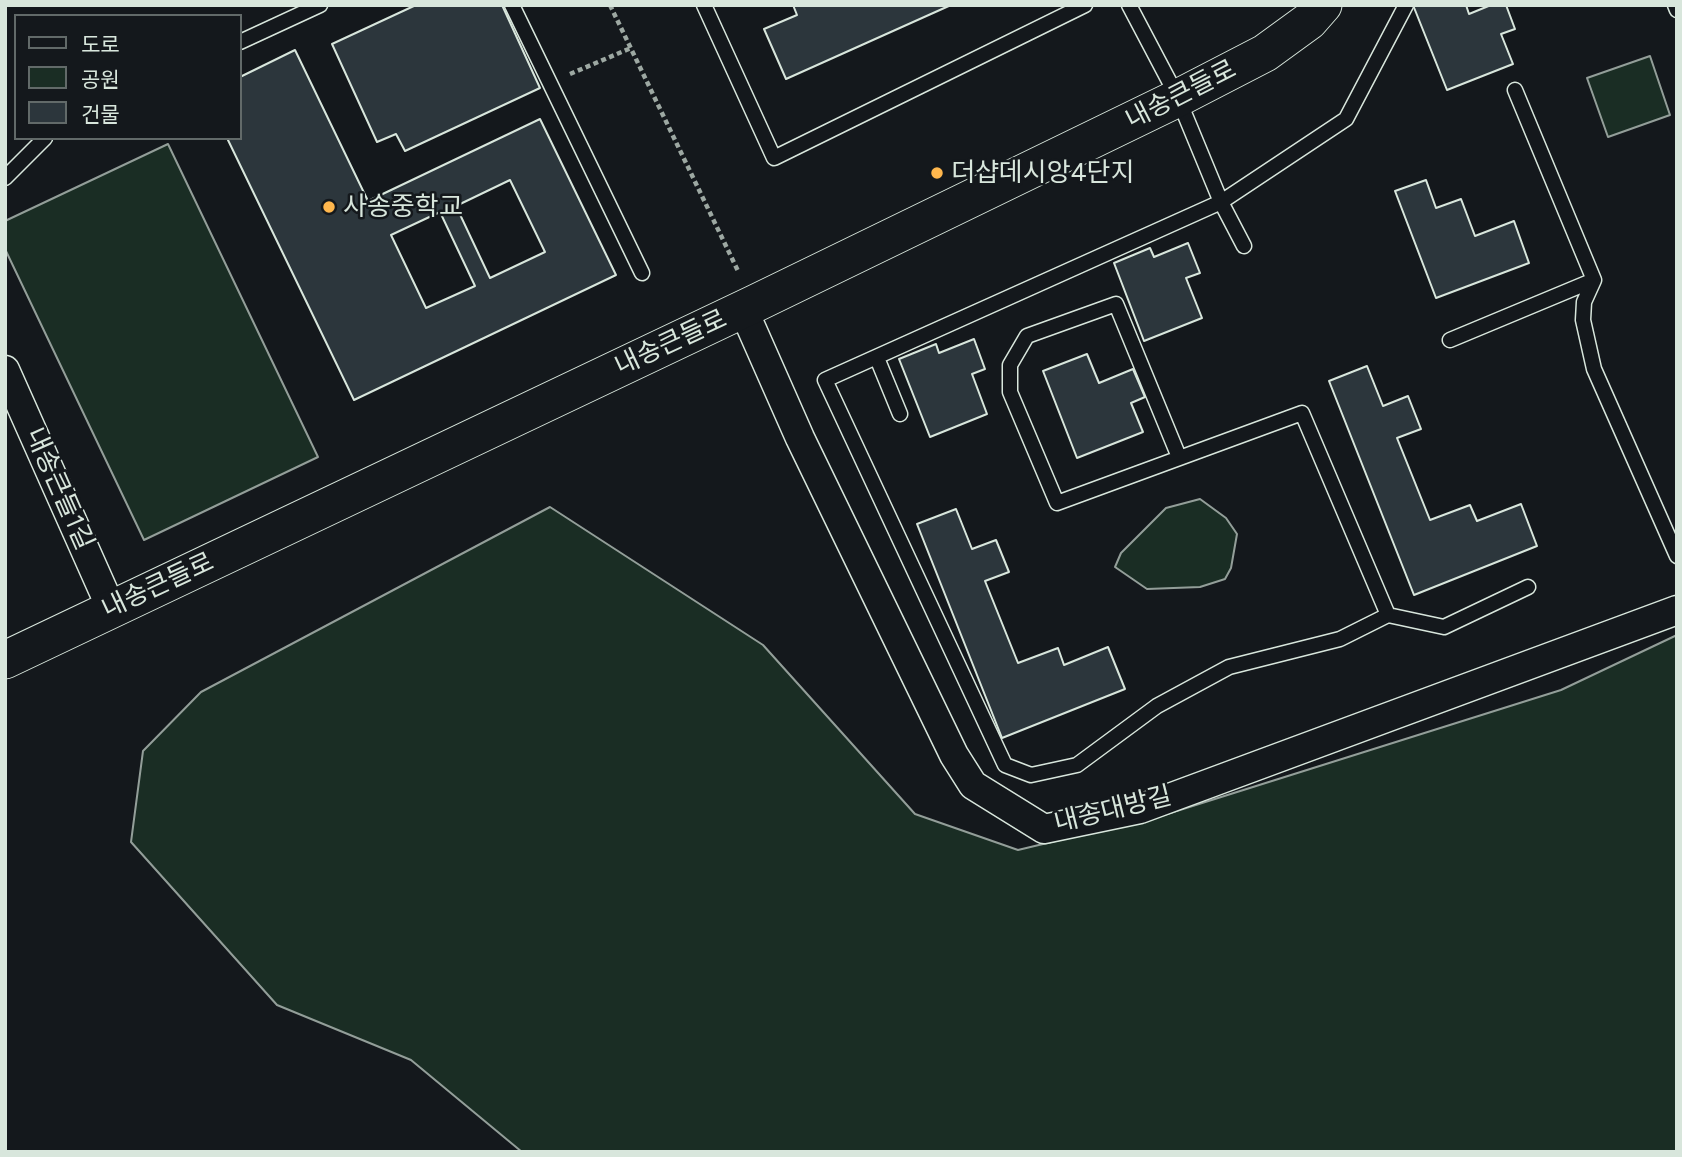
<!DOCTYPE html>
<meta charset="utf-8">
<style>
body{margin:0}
#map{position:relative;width:1682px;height:1157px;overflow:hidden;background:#14181c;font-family:Figtree,"Noto Sans KR",sans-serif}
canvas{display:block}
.frame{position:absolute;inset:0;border:7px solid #d8e6dc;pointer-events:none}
.legend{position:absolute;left:14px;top:14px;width:228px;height:126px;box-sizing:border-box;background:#14181c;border:2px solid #626a69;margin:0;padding:9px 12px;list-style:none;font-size:21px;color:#d8e6dc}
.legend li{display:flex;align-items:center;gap:14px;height:35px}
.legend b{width:35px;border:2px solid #626a69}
</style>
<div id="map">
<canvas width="1682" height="1157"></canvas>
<div class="frame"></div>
<ul class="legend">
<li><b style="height:9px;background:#14181c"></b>도로</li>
<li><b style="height:19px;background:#1a2d24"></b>공원</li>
<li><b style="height:19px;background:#2c363c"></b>건물</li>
</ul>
</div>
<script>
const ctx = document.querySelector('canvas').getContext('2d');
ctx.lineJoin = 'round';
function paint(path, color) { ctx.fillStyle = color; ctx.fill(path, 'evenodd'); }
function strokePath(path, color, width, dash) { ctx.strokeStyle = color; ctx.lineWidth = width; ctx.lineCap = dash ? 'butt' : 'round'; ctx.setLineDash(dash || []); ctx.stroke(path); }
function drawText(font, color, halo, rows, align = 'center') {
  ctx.font = font + ' Figtree,"Noto Sans KR",sans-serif'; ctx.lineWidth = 5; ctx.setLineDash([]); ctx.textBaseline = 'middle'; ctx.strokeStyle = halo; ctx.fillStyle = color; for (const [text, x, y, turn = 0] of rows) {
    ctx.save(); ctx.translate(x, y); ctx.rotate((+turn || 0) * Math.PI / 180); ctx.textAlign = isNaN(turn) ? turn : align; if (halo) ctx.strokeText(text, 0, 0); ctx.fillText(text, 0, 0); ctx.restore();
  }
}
const green = new Path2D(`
 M1650 56 1670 115 1608 137 1587 78Z
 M168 144 318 457 144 540 5 249V221Z
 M1200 499 1226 518 1237 534 1231 568 1225 579 1200 587 1147 589 1115 567 1121 553 1166 508Z
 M550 507 763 645 915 814 1018 850 1164 815 1561 690 1677 635V1152H522L411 1060 277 1005 131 842 143 751 201 692Z`);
paint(green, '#1a2d24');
strokePath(green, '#939e99', 2);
const building = new Path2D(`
 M416 5H502L540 88 405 151 396 134 377 142 332 44Z
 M793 5H951L786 79 764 29 797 15Z
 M1413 5H1466L1469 14 1491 5H1506L1515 29 1501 34 1513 64 1447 90Z
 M295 50 368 201 540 119 616 275 354 400 227 138H240V77ZM510 180 545 252 490 278 456 206ZM440 212 475 286 426 308 391 235Z
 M1426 180 1436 208 1461 199 1475 236 1514 221 1529 263 1436 298 1395 191Z
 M1188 243 1200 273 1186 278 1202 318 1144 341 1114 263 1150 248 1154 257Z
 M974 339 985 369 972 374 987 414 930 437 899 359 936 344 939 353Z
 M1087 354 1099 383 1133 369 1145 397 1131 403 1143 432 1077 458 1043 371Z
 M1367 366 1383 406 1408 396 1421 429 1397 438 1430 520 1470 505 1477 521 1521 504 1537 546 1414 595 1329 381Z
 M956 509 972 549 996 540 1009 572 985 581 1018 663 1058 648 1064 665 1108 647 1125 689 1002 738 917 524Z`);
paint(building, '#2c363c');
strokePath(building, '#d8e6dc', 2);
const service = new Path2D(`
 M512 5 642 273
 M704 5 774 158 1085 5
 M1129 5 1178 98 1221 202 1244 246
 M1406 5 1346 119 1221 202 825 380 1005 765 1031 775 1077 765 1157 706 1229 667 1340 639 1388 615 1444 627 1528 587
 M1675 5 1677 10
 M240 42 320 5
 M1515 90 1594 280 1584 302 1583 320 1594 369 1677 556
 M5 178 45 138
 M1450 340 1594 280
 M877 358 900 414
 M1179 457 1116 304 1027 336 1010 365V392L1057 503 1302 413 1388 615`);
const minor = new Path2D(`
 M743 309 800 438 954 755 973 785 1044 829 1140 809 1677 610
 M5 370 111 608`);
const tertiary = new Path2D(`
 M5 660 754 304 1178 98 1265 53 1309 21 1323 5`);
strokePath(service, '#d8e6dc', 17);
strokePath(minor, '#d8e6dc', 31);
strokePath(tertiary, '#d8e6dc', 39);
strokePath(new Path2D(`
 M610 5 739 273
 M570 74 631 48`), '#9da8a2', 4.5, [5, 3.5]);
strokePath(service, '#14181c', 14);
strokePath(minor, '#14181c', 28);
strokePath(tertiary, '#14181c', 37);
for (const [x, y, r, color] of [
 [937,173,7,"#ffb74d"],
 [329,207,7,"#ffb74d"]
]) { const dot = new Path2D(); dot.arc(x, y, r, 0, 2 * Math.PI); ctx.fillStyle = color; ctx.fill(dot); strokePath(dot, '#14181c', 2.5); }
drawText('26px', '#d8e6dc', '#14181c', [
 ["내송큰들로",1181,95,-27],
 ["내송큰들로",671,343,-25],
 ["내송큰들1길",59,489,66],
 ["내송큰들로",158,586,-25],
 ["내송대방길",1113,810,-14]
]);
drawText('26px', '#d8e6dc', '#14181c', [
 ["더샵데시앙4단지",951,173],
 ["사송중학교",343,207]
], 'left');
</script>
